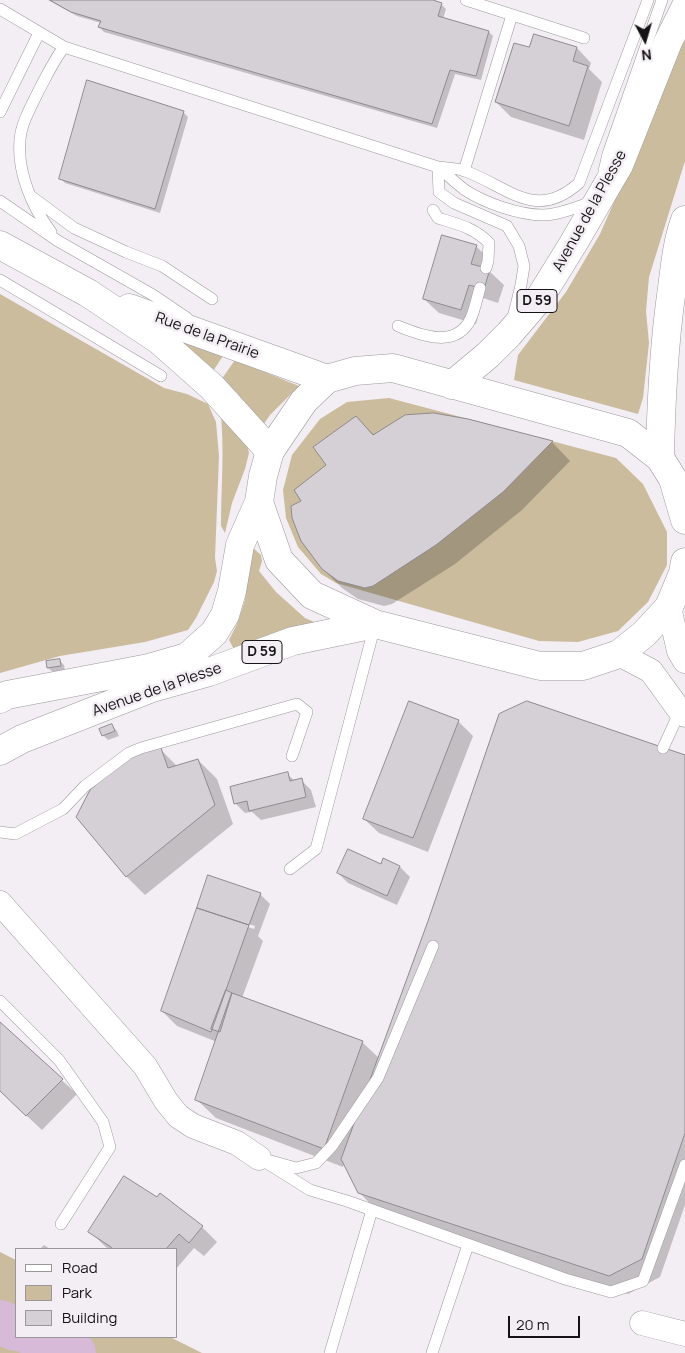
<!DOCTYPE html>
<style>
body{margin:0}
#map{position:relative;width:685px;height:1353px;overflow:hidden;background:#f3eef3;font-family:Manrope,sans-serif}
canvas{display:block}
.legend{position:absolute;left:15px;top:1248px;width:162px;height:90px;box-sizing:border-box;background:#f3eef3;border:1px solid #9a969a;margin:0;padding:6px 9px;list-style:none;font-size:15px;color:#151315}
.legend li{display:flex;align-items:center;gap:10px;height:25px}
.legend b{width:25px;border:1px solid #9a969a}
.north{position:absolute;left:620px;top:15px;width:50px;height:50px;-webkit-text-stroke:4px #f3eef3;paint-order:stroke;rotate:174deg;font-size:14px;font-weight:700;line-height:20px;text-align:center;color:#151315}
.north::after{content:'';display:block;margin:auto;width:18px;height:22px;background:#151315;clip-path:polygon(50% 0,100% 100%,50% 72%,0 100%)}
.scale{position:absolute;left:508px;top:1316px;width:72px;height:22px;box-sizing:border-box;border:2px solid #151315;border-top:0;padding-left:6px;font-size:15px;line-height:18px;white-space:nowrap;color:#151315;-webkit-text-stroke:4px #f3eef3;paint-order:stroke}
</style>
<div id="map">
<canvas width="685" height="1353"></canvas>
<ul class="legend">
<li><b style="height:6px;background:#fff"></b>Road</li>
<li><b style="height:14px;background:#cbbc9e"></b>Park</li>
<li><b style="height:14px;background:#d5d0d6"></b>Building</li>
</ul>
<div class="north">N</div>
<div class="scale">20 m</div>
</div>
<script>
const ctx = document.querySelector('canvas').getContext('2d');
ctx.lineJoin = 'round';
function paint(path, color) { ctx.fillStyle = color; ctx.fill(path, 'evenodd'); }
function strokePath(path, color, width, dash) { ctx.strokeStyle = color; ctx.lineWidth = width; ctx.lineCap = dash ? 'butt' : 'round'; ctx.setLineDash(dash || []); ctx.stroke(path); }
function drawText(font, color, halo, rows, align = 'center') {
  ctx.font = font + ' Manrope,sans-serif'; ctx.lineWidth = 5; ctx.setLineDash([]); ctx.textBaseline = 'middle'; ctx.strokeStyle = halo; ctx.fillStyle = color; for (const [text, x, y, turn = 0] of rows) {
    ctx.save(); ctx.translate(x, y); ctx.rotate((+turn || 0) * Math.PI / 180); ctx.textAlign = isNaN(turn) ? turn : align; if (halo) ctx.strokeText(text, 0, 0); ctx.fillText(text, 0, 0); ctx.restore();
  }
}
paint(new Path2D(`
 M685 30V161L649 277 646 311 649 343 643 398 638 414 514 380 518 355 566 292 600 234 632 161Z
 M0 294 164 388 187 394 208 404 216 422 219 456 215 558 217 571 214 582 196 618 188 630 145 642 60 656 0 673Z
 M167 333 223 356 211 374Z
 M235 360 299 386 270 415 261 428 237 393 221 380Z
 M389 398 616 458 643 484 667 532V565L648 602 618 631 578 642 539 641 336 583 321 574 298 547 286 518 283 490 292 455 320 419 347 402Z
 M220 407 246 438 249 453 245 469 232 503 225 533 221 526C221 486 225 447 220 407Z
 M253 548 261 555 262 561 259 571 276 592 305 618 328 628 236 653 229 640 237 624 245 600 247 576Z
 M0 1252 16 1260V1337H170L202 1353H0Z`), '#cbbc9e');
paint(new Path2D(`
 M48 0H429L441 4 446 9 443 19 489 32 493 36 481 80 455 74 437 128 104 32 99 27 101 23 77 16Z
 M577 48 591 63 589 69 602 82 584 140 511 117 496 102 530 49Z
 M184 113 188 117 160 213 65 183 60 178Z
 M476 246 491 261 489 271 504 285 498 303 483 298 476 324 439 313 424 299Z
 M356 417 374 435 467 420 552 442 570 461 522 510 455 564 392 604 384 606 358 599 342 588 323 569 303 501 327 465Z
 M59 660 64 665 65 671 53 672 48 668Z
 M527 702 685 756V1205L660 1277 628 1294 378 1212 359 1192 344 1163 343 1167 216 1118 197 1100 217 1042 177 1026 162 1011 209 877 260 894 270 904 258 936 263 941 242 998 362 1042 379 1058 429 921 500 715ZM208 911 255 926 254 929 208 913Z
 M458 721 473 736 428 852 379 833 364 819Z
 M112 726 117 731 119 736 108 740 103 735Z
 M160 749 177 766 198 760 217 779 233 824 145 895 126 876Z
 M287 774 295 781 301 780 311 790 316 807 261 820 252 812 245 813 235 803Z
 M381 866 400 867 410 877 397 905 348 883 338 873Z
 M0 1024 77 1094 42 1130 0 1091Z
 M160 1195 202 1227 217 1242 204 1256 194 1248 176 1269V1249H108L90 1232 157 1199Z
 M44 1245 50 1249H40Z`), '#0003');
strokePath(new Path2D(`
 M0 1322 16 1329
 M35 1337 74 1353`), '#d7b9d8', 44);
const building = new Path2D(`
 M50 0H433L442 3 438 16 489 31 476 76 450 70 432 124 98 27 101 21 71 12Z
 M534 34 577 47 573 61 588 66 569 126 495 102 514 43 529 47Z
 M87 80 184 111 155 209 59 179Z
 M442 235 477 245 471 264 490 269 484 289 469 285 461 310 423 299Z
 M434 413 468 419 553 441 503 492 436 545 373 586 365 588 338 581 322 569 301 541 292 518 291 506 301 501 294 490 326 465 313 447 356 416 373 435 405 415Z
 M60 659 61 666 47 668 46 661Z
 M409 701 459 720 413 838 363 819Z
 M527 701 685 755V1133L642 1259 609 1276 358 1193 341 1159 428 921 499 714Z
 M112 724 115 731 102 736 99 729Z
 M161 748 168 768 198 759 215 805 126 877 76 817 90 790 109 773 133 754Z
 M288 772 290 781 302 778 306 797 249 811 247 801 234 804 230 787Z
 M348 849 381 864 383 858 400 866 387 896 337 873Z
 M208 875 261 893 249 925 197 908Z
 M197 908 249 925 211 1032 161 1011Z
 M226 990 232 993 220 1032 211 1029Z
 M232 993 363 1041 324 1149 195 1100Z
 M0 1022 63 1079 26 1116 0 1091Z
 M124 1176 157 1197 160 1193 203 1226 189 1243 179 1234 166 1249H112L111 1247 88 1232Z`);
paint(building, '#d5d0d6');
strokePath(building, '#8f8a8f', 1);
const lane = new Path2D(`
 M466 0 584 38
 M0 9 64 47 438 167C447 168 457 168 465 171 509 187 535 222 579 183L648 0
 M0 112 39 33
 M438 167C447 175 456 183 465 190 485 203 519 215 543 215 560 215 576 207 592 202
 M438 167 439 192 454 203 507 226 519 246 524 266 521 285 513 318
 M464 171 512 15
 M604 171 608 154 662 0
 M32 197 74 228 126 252 162 266 212 299
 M0 201 58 241 153 295 187 318
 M433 210 438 218C457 224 475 228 489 243L488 261 486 268
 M51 232C32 207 17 172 20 140 21 123 32 105 39 90 47 75 54 60 64 47
 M0 280 161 376
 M398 326C422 336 457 349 471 318 475 309 477 298 480 288
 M663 748 680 711
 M0 832 15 834 63 809 85 786 129 753 141 748 297 704 307 712 292 756
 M290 869 316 849 375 625
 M0 1001 59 1060 103 1122 110 1147 61 1224
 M259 1158 310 1190 347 1201 565 1279 611 1292 643 1281 685 1165
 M271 1161 296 1168 316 1163 332 1146 378 1078 433 946
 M330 1353 372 1210
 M432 1353 468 1245`);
const street = new Path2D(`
 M669 607 679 651 685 661
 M619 654 651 671 680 711 685 715
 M0 903 145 1066 166 1101 178 1116 193 1126 237 1143 259 1158
 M642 1323 685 1334`);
const secondary = new Path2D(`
 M0 245 88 293 159 340 212 387 270 451
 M129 308 327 379`);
const primary = new Path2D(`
 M452 385 488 355 509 334 539 299 573 244 619 165 668 42 685 8
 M660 458C661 401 664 344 672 288 675 265 677 242 685 220
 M685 520 673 479 660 458 628 433 393 368 355 371 327 379 304 401 270 451 263 476 259 502 279 560 312 595 375 624 540 666H583L619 654 644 634 669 607 683 573 685 562
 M0 699 7 695 149 668 187 657 214 633 225 615 232 591 240 545 259 502
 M0 751 22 739 152 688 209 672 293 641 375 624`);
strokePath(lane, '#9d989d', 12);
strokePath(street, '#9d989d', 25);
strokePath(secondary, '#9d989d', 29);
strokePath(primary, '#9d989d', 29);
strokePath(lane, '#fff', 11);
strokePath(street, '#fff', 24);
strokePath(secondary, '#fff', 28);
strokePath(primary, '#fff', 28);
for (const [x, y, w] of [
 [537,301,40],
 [262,652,40]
]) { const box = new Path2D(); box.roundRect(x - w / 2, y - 11.5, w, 23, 4); ctx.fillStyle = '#f3eef3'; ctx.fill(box); strokePath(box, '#151315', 1); }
drawText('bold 14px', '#151315', null, [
 ["D 59",537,301],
 ["D 59",262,652]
]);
drawText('15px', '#151315', '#f3eef3', [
 ["Avenue de la Plesse",590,211,-61],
 ["Rue de la Prairie",207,336,20],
 ["Avenue de la Plesse",157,690,-19]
]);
</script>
